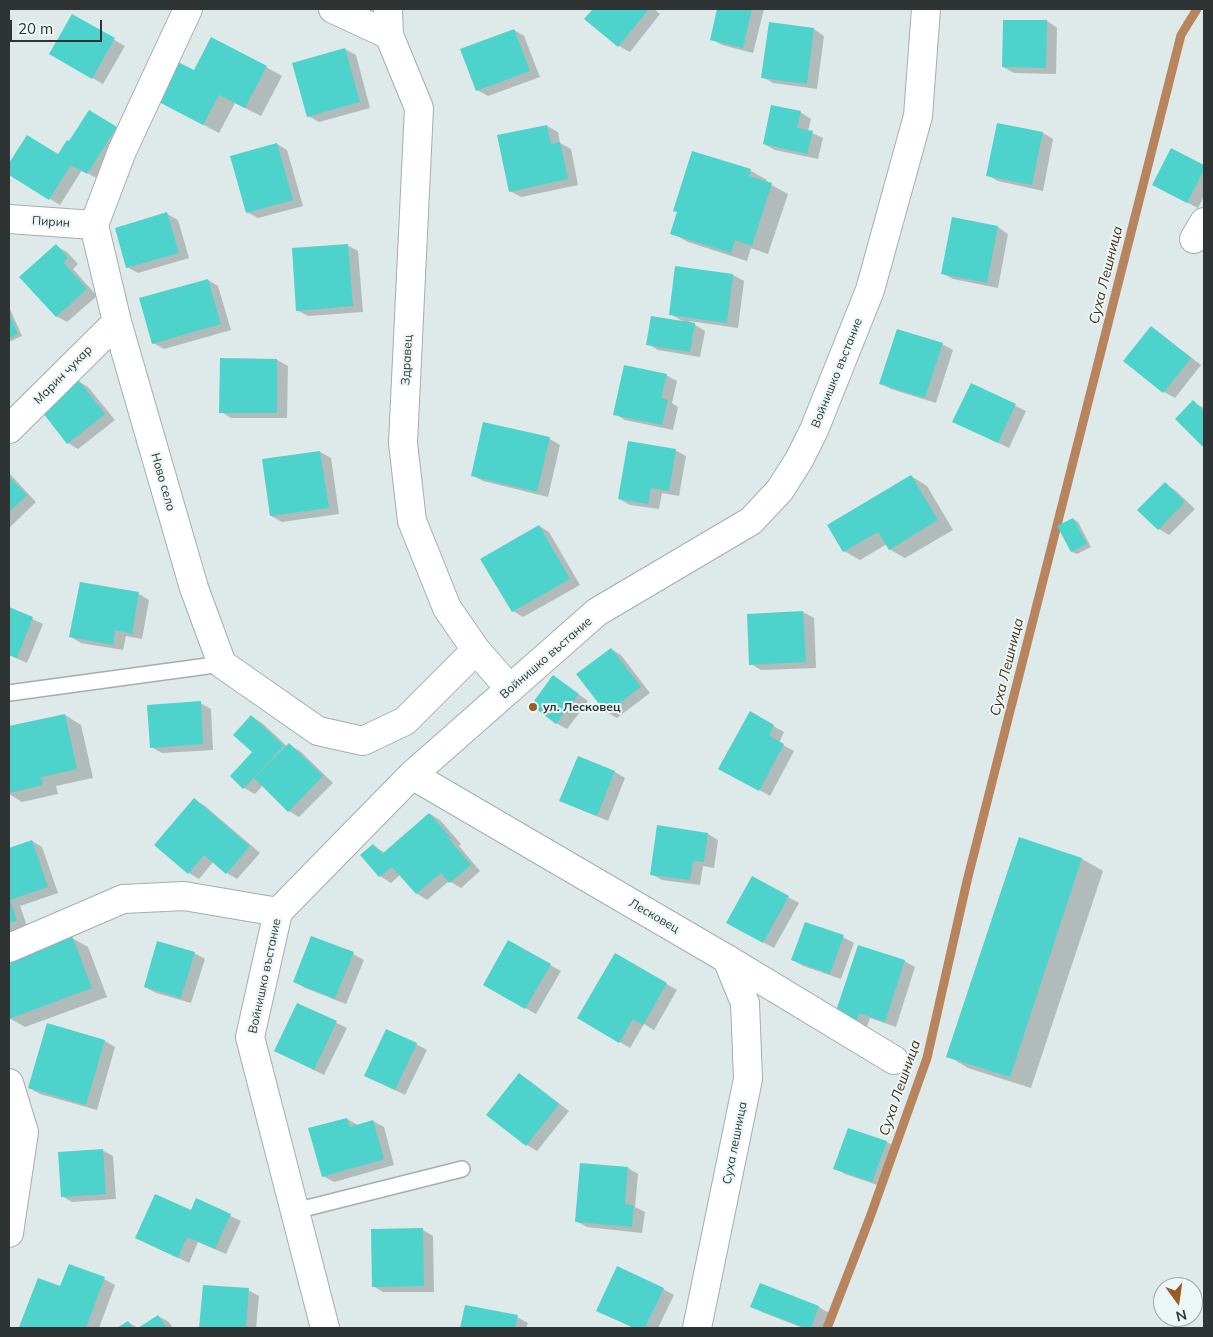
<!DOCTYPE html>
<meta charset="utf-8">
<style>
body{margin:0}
#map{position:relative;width:1213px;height:1337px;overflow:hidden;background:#ddeae9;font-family:Mulish,sans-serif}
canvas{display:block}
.frame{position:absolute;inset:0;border:10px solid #2e3333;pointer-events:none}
.north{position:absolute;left:1153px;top:1277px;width:50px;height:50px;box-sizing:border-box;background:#eaf7f6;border:1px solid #9fa9a8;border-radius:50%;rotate:166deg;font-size:14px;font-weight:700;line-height:20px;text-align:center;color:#2e3333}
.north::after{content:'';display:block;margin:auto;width:18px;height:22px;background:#9c5b26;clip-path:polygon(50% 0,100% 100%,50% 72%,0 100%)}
.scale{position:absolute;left:10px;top:20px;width:92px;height:22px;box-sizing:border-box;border:2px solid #2e3333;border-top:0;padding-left:6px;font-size:15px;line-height:18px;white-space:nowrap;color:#2e3333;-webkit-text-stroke:4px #eaf7f6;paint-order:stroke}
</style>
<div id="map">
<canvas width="1213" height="1337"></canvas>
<div class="frame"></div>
<div class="north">N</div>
<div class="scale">20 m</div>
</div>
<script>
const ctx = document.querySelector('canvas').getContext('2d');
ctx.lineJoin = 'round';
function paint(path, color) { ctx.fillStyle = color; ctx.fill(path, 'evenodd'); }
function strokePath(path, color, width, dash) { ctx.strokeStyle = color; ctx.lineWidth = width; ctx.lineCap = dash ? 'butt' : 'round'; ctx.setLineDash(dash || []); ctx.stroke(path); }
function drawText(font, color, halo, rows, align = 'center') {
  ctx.font = font + ' Mulish,sans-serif'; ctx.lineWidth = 4; ctx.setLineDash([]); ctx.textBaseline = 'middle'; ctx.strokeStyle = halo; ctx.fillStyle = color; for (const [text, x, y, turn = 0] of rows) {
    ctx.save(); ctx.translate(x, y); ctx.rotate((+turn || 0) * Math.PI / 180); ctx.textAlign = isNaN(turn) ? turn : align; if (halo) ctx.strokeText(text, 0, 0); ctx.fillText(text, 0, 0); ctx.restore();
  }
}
paint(new Path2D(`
 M594 9H654L660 14 630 52 619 46 586 18Z
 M719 9H764L753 53 722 45 711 39Z
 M1045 9H1062V10Z
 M72 16 125 46 103 84 50 54Z
 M1047 21 1057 28 1056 74 1014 73 1003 67Z
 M770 24 814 29 824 36 817 89 773 83 763 77Z
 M514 30 524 36 540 77 488 96 477 90Z
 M345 49 356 55 370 108 319 122 308 116Z
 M266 67 282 76 261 116 235 103 219 133 175 110 195 71Z
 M800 112 811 119 808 131 823 138 818 159 775 150 764 144Z
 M99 118 126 134 98 179 82 170 60 205 9 174V165L27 137 58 156 70 142Z
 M547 126 558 132 560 143 571 149 578 185 521 197 510 191Z
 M1043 133 1053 139 1043 191 998 181 987 175Z
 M277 144 287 150 303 206 258 218 247 212Z
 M1172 150 1204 166V196L1198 208 1164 191Z
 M693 152 751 171 767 180 766 182 788 194 768 254 751 248 747 261 688 242 672 233Z
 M167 214 178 220 189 258 138 273 127 267Z
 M953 219 998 227 1008 234 998 288 953 279 942 273Z
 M347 245 358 251 363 312 308 316 297 310Z
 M56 246 67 252 78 264 73 269 97 296 67 322 56 316Z
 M676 267 733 275 744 281 738 328 689 321 705 331 700 357 658 350 648 344 684 322 670 314Z
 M208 280 218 286 231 330 164 349 153 343Z
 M9 307 22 336 9 342Z
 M1151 328 1161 334 1201 365 1175 398 1164 392 1125 360Z
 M942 344 953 350 936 403 891 389 880 383Z
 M221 359 277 360 288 366 287 418H231L221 412Z
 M666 375 677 381 672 403 678 407 673 430 625 420 615 414Z
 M78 381 88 387 115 420 78 449 68 443Z
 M972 385 1026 411 1009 448 954 422Z
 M1193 402 1204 408V446L1176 419Z
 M484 424 550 439 560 445 548 497 483 481 472 475Z
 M675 450 686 456 679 496 662 493 659 509 630 505 619 499Z
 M320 452 331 458 339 514 282 522 271 516Z
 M9 473 36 502 9 528Z
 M911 476 927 486 953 530 905 558 889 549 887 544 860 560 844 551Z
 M1165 484 1175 490 1195 509 1169 535 1159 529 1139 510Z
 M1073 519 1078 522 1091 547 1077 554 1072 552 1059 527Z
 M539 526 549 532 580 585 523 617 513 611Z
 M139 594 149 600 142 639 126 636 123 650 81 643 71 637Z
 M9 608 43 624 27 663 9 655Z
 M803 612 814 618 816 668 761 670 751 664Z
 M611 649 621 655 650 693 617 718 607 712Z
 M554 677 588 701 567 729 556 723Z
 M200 703 211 709 213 750 162 753 151 747Z
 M750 713 784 732 779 743 794 751 770 796 720 768Z
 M65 715 81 725 93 778 56 786 58 794 22 802 9 794V728Z
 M252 717 262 723 288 747 289 745 300 751 333 783 299 817 289 811 263 785 255 794 244 788 232 776 254 752Z
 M578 757 615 772 625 778 608 821 572 806 561 800Z
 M194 800 205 806 260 853 237 879 227 873 214 861 199 879 189 873Z
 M430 814 440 820 461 844 459 846 480 871 461 888 449 881 427 900 416 893 400 875 391 883 380 876 362 855 373 845 385 853Z
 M658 827 708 834 718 840 714 868 703 866 700 885 662 880 651 874Z
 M1019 839 1082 859 1103 871 1031 1088 968 1068 948 1056Z
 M32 841 42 847 58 893 20 906 27 926 9 933V849Z
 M753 878 799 903 774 948 738 929Z
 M843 937 854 943 841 979 803 966 793 960Z
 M72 938 88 947 107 997 25 1027 9 1018V961Z
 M508 942 561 971 536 1014 484 985Z
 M194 953 205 959 191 1003 156 993 145 987Z
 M353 954 364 960 346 1004 305 988 295 982Z
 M616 955 677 990 654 1030 644 1024 630 1048 579 1018Z
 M904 961 915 967 896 1027 870 1018 865 1032 845 1026Z
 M298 1004 347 1028 324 1075 276 1051Z
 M105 1041 115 1047 97 1110 40 1094 29 1088Z
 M416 1044 427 1050 405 1095 366 1076Z
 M519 1075 530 1081 569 1111 537 1151 527 1145Z
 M347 1119 358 1125 373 1121 384 1127 394 1165 334 1182 323 1176Z
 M849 1129 887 1142 897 1148 883 1187 845 1174 835 1168Z
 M102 1150 113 1156 116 1199 72 1202 62 1196Z
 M628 1168 638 1174 635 1207 645 1212 642 1233 587 1227 576 1221Z
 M197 1200 241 1221 226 1254 198 1242 189 1263 136 1238 192 1211Z
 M423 1230 433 1236 434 1292H383L373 1286Z
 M69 1265 104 1279 115 1285 99 1328H23L20 1327 61 1287Z
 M760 1284 819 1307 829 1313 823 1328H803L762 1312 752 1306Z
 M204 1286 248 1290 259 1296 256 1328H201Z
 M663 1289 674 1295 658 1328H634L597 1310Z
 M466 1306 517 1317 528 1323 526 1328H461Z
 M158 1316 169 1322 173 1328H140Z
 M128 1322 138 1328H119Z`), '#0003');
strokePath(new Path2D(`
 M827 1328 869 1220 927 1058 967 881 1181 35 1197 9`), '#b7845e', 9);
paint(new Path2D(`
 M593 9H649L618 47 584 19Z
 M717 9H752L743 48 710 40Z
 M72 14 115 38 92 79 49 54Z
 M1003 20H1047L1046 68 1002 67Z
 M769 22 814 28 807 84 761 78Z
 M514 29 530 71 476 91 460 49Z
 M211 37 267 66 245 108 219 95 203 125 157 101 178 62 194 70Z
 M345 48 360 102 307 117 292 63Z
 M771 105 801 111 797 128 813 131 807 154 763 144Z
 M89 110 117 127 87 174 71 165 49 200 9 175V163L27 135 58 154 67 140 69 141Z
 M997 123 1043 132 1032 185 986 176Z
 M547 125 551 144 560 142 568 179 509 192 497 135Z
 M277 143 293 200 246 213 230 156Z
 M1171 148 1204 165V170L1187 203 1152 185Z
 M692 151 751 169 749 176 772 183 752 246 735 240 731 253 670 234 677 212 673 211Z
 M167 212 179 253 126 268 115 228Z
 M952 217 998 226 987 283 941 274Z
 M56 244 68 258 63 262 87 289 56 317 19 277Z
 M348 244 353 306 296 311 292 248Z
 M675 266 733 274 727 323 669 315Z
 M208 279 221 324 152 344 139 298Z
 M9 313 18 334 9 338Z
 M651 316 695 323 690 352 646 345Z
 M1151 326 1191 358 1163 393 1123 361Z
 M897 329 943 343 925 398 879 384Z
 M220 358 277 359V413H219Z
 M624 365 667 374 661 398 668 400 662 425 613 415Z
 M78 380 105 414 67 444 40 409Z
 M971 383 1016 404 998 443 952 422Z
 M1193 400 1204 411V448L1175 419Z
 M483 422 550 437 537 492 471 476Z
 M628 441 676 449 669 491 651 488 648 504 618 499Z
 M320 451 329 508 270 516 262 459Z
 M911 475 938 520 889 550 878 532 843 552 827 525Z
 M9 477 27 495 9 512Z
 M1165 482 1185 502 1158 530 1137 510Z
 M1073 518 1087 544 1071 552 1057 526Z
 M539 525 570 579 512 612 480 559Z
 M80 582 139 592 132 634 115 630 113 645 69 637Z
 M9 607 33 617 17 658 9 655Z
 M803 611 806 662 749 665 747 614Z
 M611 648 641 687 606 713 576 674Z
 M553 675 579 694 556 724 531 705Z
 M201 701 203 744 150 748 147 705Z
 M750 711 774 725 769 736 784 744 759 791 718 769Z
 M65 714 77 769 41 777 43 785 9 793V726Z
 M251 715 284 746 243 789 230 776 252 752 233 735Z
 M289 743 323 776 288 812 254 778Z
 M578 756 615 771 597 816 559 801Z
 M194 798 250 846 226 874 204 855 188 874 154 845Z
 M429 813 451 838 449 839 471 865 449 883 441 873 416 894 392 867 379 877 360 855 373 844 382 854Z
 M657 825 708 833 704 862 693 861 690 880 650 875Z
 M1019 837 1082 858 1010 1077 946 1057Z
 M32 840 48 887 10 900 17 921 9 923V848Z
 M752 876 789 896 763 943 726 923Z
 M805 922 844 935 830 974 791 960Z
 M72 936 92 988 9 1019V960Z
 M311 936 354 952 335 999 293 982Z
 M508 940 551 964 525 1009 483 985Z
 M157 941 195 952 181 998 144 987Z
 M858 945 905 960 885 1022 859 1013 855 1027 833 1020Z
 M615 953 667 983 643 1025 633 1019 619 1043 577 1018Z
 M297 1003 337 1021 314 1070 274 1051Z
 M47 1023 105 1040 86 1105 28 1088Z
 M386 1029 417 1043 395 1090 364 1076Z
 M519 1073 559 1104 526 1146 486 1115Z
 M347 1118 350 1127 373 1120 384 1159 322 1177 308 1128Z
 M848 1128 887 1141 872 1182 833 1169Z
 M103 1149 106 1194 61 1197 58 1152Z
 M580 1163 628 1167 625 1204 634 1205 632 1227 575 1222Z
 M155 1194 191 1210 196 1198 231 1214 215 1249 187 1237 178 1258 135 1238Z
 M423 1228 424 1286 372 1287 371 1229Z
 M69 1264 105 1277 86 1328 19 1327 38 1278 60 1286Z
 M617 1266 664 1288 645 1328H634L596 1311Z
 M760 1283 819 1306 811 1328H805L750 1307Z
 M203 1285 249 1288 246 1328H199Z
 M465 1305 518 1315 515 1328H460Z
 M158 1315 167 1328H138Z
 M128 1321 133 1328H117Z`), '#4ed2cc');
const lane = new Path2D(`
 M9 693 222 664
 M295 1211 462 1169`);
const street = new Path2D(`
 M188 9 122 151 94 225 117 322 194 588 222 664 318 731 363 741 405 721 476 650
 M333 9 389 35
 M388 9 389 35 419 108 403 443 412 521 447 608 476 650 510 689
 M9 219 94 225
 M1194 239 1204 222
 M9 429 117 322
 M412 775 727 959 894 1060
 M9 948 123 899 184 896 278 912
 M9 1083 24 1132 9 1233
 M697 1328 748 1079 745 1003 727 959`);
const secondary = new Path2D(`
 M325 1328 250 1037 278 912 412 775 597 612 751 521 780 490 799 460 814 430 870 290 918 116 926 9`);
strokePath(lane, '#a2afae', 18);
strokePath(street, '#a2afae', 30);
strokePath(secondary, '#a2afae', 30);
strokePath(lane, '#fff', 15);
strokePath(street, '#fff', 28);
strokePath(secondary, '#fff', 28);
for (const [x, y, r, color] of [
 [533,707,5,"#9c5b26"]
]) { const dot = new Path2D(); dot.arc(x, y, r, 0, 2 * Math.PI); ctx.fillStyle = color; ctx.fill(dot); strokePath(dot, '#eaf7f6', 2); }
drawText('12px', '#2e3333', '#eaf7f6', [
 ["Пирин",51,222,4],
 ["Здравец",407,360,-87],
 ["Войнишко въстание",837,373,-68],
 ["Марин чукар",63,375,-45],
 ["Ново село",163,482,74],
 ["Войнишко въстание",546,658,-41],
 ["Лесковец",654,916,30],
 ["Войнишко въстание",265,976,-78],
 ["Суха лешница",735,1143,-79]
]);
drawText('bold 12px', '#2e3333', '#eaf7f6', [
 ["ул. Лесковец",543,707]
], 'left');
drawText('italic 14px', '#4d2e16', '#eaf7f6', [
 ["Суха Лешница",1106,275,-76],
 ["Суха Лешница",1007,667,-76],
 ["Суха Лешница",900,1088,-71]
]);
</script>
